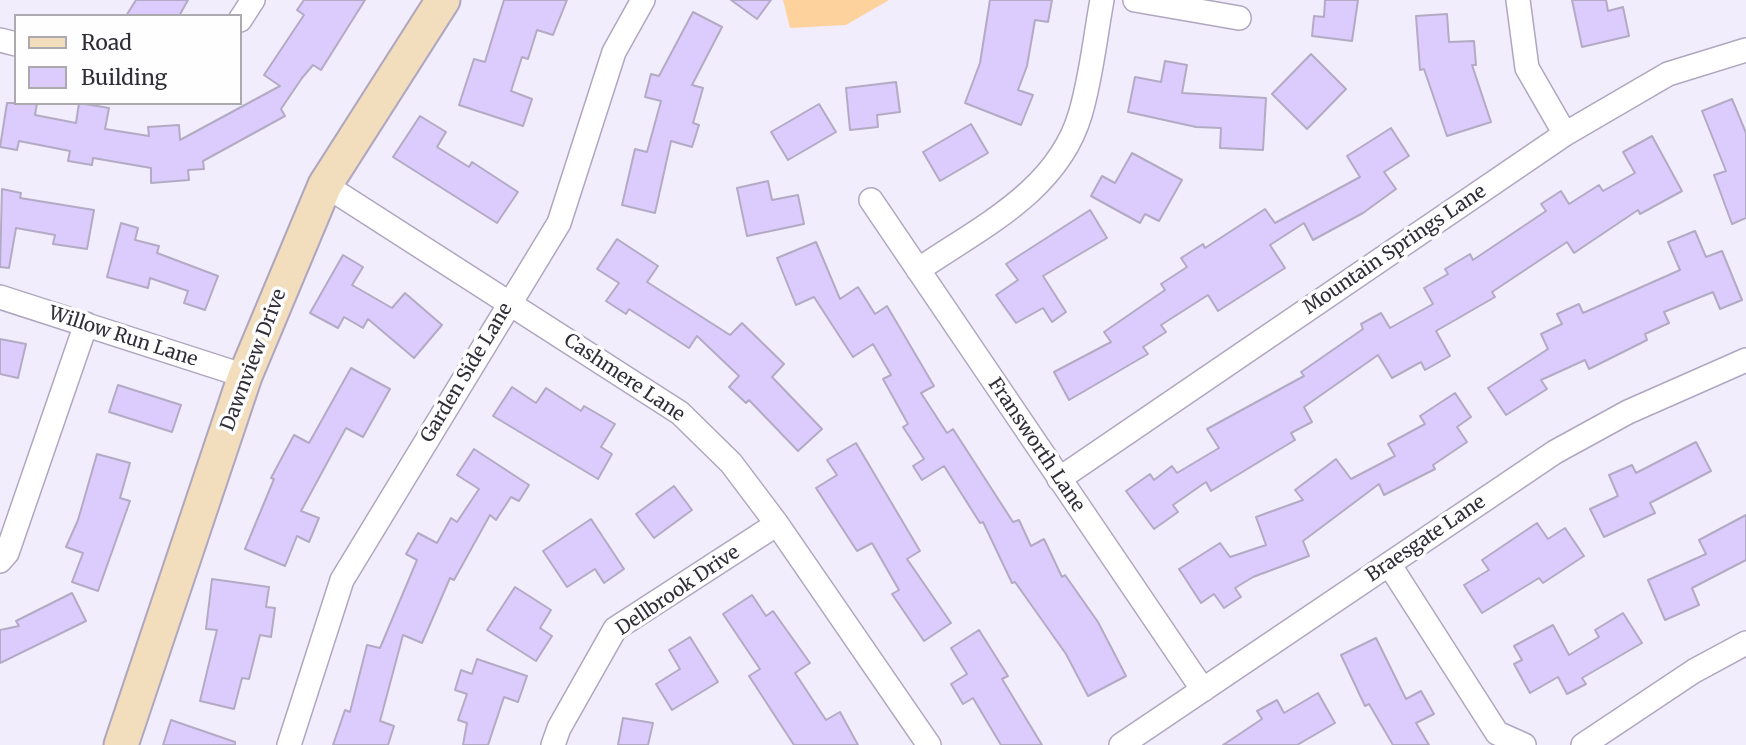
<!DOCTYPE html>
<style>
body{margin:0}
#map{position:relative;width:1746px;height:745px;overflow:hidden;background:#f2edfd;font-family:Merriweather,serif}
canvas{display:block}
.legend{position:absolute;left:14px;top:14px;width:228px;height:91px;box-sizing:border-box;background:#fefefe;border:2px solid #acaaae;margin:0;padding:9px 12px;list-style:none;font-size:21px;color:#302d36}
.legend li{display:flex;align-items:center;gap:14px;height:35px}
.legend b{width:35px;border:2px solid #acaaae}
</style>
<div id="map">
<canvas width="1746" height="745"></canvas>
<ul class="legend">
<li><b style="height:9px;background:#f2ddbc"></b>Road</li>
<li><b style="height:19px;background:#dccbfd"></b>Building</li>
</ul>
</div>
<script>
const ctx = document.querySelector('canvas').getContext('2d');
ctx.lineJoin = 'round';
function paint(path, color) { ctx.fillStyle = color; ctx.fill(path, 'evenodd'); }
function strokePath(path, color, width, dash) { ctx.strokeStyle = color; ctx.lineWidth = width; ctx.lineCap = dash ? 'butt' : 'round'; ctx.setLineDash(dash || []); ctx.stroke(path); }
function drawText(font, color, halo, rows, align = 'center') {
  ctx.font = font + ' Merriweather,serif'; ctx.lineWidth = 7; ctx.setLineDash([]); ctx.textBaseline = 'middle'; ctx.strokeStyle = halo; ctx.fillStyle = color; for (const [text, x, y, turn = 0] of rows) {
    ctx.save(); ctx.translate(x, y); ctx.rotate((+turn || 0) * Math.PI / 180); ctx.textAlign = isNaN(turn) ? turn : align; if (halo) ctx.strokeText(text, 0, 0); ctx.fillText(text, 0, 0); ctx.restore();
  }
}
paint(new Path2D(`
 M783 0H889L846 25 790 28Z`), '#fed29d');
const building = new Path2D(`
 M136 0H188L179 16H126Z
 M304 0H365L321 70 313 65 302 78 281 109 285 116 203 161 204 169 188 170 189 180 151 183V168L93 158 92 165 68 161 70 151 19 141 17 150 0 147 7 103H37L35 115 76 123 79 103 109 108 105 129 149 136 148 127 179 125 180 140 280 86 264 75 304 15 297 10Z
 M504 0H567L553 35 537 30 528 59 522 57 511 91 532 99 523 126 459 105 474 59 485 62Z
 M731 0H771L757 19Z
 M990 0H1052L1048 22 1035 20 1027 66 1018 90 1033 95 1021 125 965 103 980 63Z
 M1325 0H1358L1352 41 1312 36 1314 16 1324 17Z
 M1572 0H1606L1608 11 1623 7 1629 36 1582 47Z
 M693 12 722 27 692 85 703 88 693 123 699 125 692 147 671 141 655 213 622 205 635 149 647 152 661 101 645 97 651 74 659 76Z
 M1447 14 1449 42 1474 41 1476 65H1472L1491 122 1447 136 1424 69 1420 70 1416 16Z
 M1311 54 1346 89 1307 129 1272 94Z
 M1165 61 1187 65 1182 93 1266 98 1263 150 1220 148 1221 128 1196 127 1128 112 1135 77 1161 82Z
 M896 82 900 112 877 115 878 127 850 130 846 88Z
 M1732 99 1746 133V218L1732 224 1714 175 1726 171 1702 111Z
 M819 104 836 132 788 160 771 132Z
 M420 116 446 132 437 147 469 167 472 162 518 192 497 223 393 157Z
 M971 124 988 153 940 181 923 152Z
 M1391 128 1409 156 1384 172 1396 189 1363 213 1313 240 1304 223 1270 245 1285 268 1218 311 1208 295 1161 325 1166 332 1143 347 1148 354 1069 400 1054 372 1111 342 1104 332 1165 290 1161 284 1187 267 1181 258 1203 244 1205 248 1265 209 1275 223 1360 177 1347 156Z
 M1652 136 1682 191 1640 214 1638 210 1574 253 1567 242 1492 292 1495 297 1436 331 1450 356 1425 370 1421 362 1392 378 1378 355 1304 407 1312 422 1291 433 1295 440 1211 491 1206 482 1173 505 1178 512 1154 529 1126 491 1150 474 1154 480 1172 466 1177 473 1219 448 1207 429 1304 376 1301 372 1363 329 1361 324 1381 313 1390 328 1433 304 1424 288 1448 274 1445 269 1470 254 1473 260 1546 211 1541 204 1561 191 1569 204 1599 185 1603 191 1635 173 1623 152Z
 M1132 153 1182 180 1159 221 1145 214 1140 223 1091 196 1102 176 1115 183Z
 M768 181 772 200 798 195 804 224 747 236 737 188Z
 M2 189 21 193 20 198 94 210 87 249 53 244 55 235 16 228 9 268 0 267Z
 M1090 210 1107 238 1043 276 1066 312 1052 322 1043 308 1016 323 996 295 1018 280 1006 264Z
 M121 223 138 228 135 240 159 246 157 253 218 276 205 310 184 303 188 291 150 278 148 288 107 277Z
 M1695 231 1706 257 1722 251 1742 300 1720 309 1713 292 1664 312 1669 323 1645 334 1647 340 1589 369 1585 360 1541 380 1547 389 1506 415 1488 388 1548 349 1541 334 1562 324 1557 314 1579 304 1583 313 1680 270 1668 242Z
 M617 239 658 266 647 282 730 335 742 323 784 364 772 377 822 429 798 451 749 400 746 403 729 387 739 376 697 336 689 348 629 309 626 314 606 301 619 283 597 269Z
 M816 242 840 299 858 287 875 314 887 306 934 386 921 393 947 433 953 429 1013 522 1019 520 1031 546 1044 539 1062 577 1065 575 1098 622 1126 676 1088 696 1066 654 1015 582 1012 583 983 522 980 523 944 466 922 480 913 466 924 459 903 427 908 424 883 379 891 375 873 344 853 357 814 297 796 305 777 258Z
 M343 255 363 267 352 285 392 308 405 293 442 325 414 358 368 319 363 328 344 317 338 328 310 313Z
 M0 339 26 344 18 378 0 374Z
 M351 368 390 389 363 437 346 428 301 511 319 518 309 542 297 536 285 566 245 549 274 479 271 478 294 435 309 443Z
 M118 385 181 405 172 432 109 412Z
 M512 387 536 403 546 388 581 411 584 406 615 424 601 447 612 454 598 479 493 416Z
 M1455 393 1471 417 1457 427 1467 442 1433 465 1435 469 1384 495 1379 484 1303 541 1309 556 1253 577 1235 588 1241 597 1224 608 1214 594 1201 603 1179 569 1220 543 1230 557 1266 545 1256 517 1303 500 1295 490 1336 459 1351 479 1395 456 1388 444 1425 424 1420 416Z
 M1696 442 1711 471 1650 503 1655 513 1604 537 1590 509 1618 496 1609 475 1632 465 1636 473Z
 M856 443 920 551 907 559 951 623 924 641 892 594 899 590 872 543 857 551 816 488 837 475 827 460Z
 M474 449 529 485 519 501 511 497 496 520 490 515 454 580 450 578 422 643 403 635 380 721 394 726 388 745H333L345 710 350 712 367 645 380 648 417 560 406 554 418 533 437 543 451 518 457 522 479 489 457 475Z
 M97 454 130 463 120 498 130 501 98 591 72 582 83 553 66 547 78 520Z
 M674 486 692 510 654 538 636 514Z
 M1746 515V560L1692 588 1699 605 1665 620 1648 580 1706 554 1699 540Z
 M591 519 624 569 604 583 595 569 567 587 543 551Z
 M1537 523 1548 539 1565 528 1584 556 1543 583 1539 578 1482 613 1464 585 1489 570 1482 560Z
 M212 579 269 587 266 607 275 608 271 637 260 635 249 679 242 678 234 709 200 701 217 630 206 629Z
 M515 587 551 610 540 628 552 636 536 661 487 630Z
 M72 593 86 621 0 663V630L19 626 16 621Z
 M752 595 766 616 773 611 810 663 795 673 826 720 840 712 858 745H794L749 676 760 669 723 614Z
 M1623 613 1642 643 1582 678 1586 684 1567 694 1558 677 1530 693 1514 664 1522 660 1514 646 1553 625 1569 655 1599 637 1595 630Z
 M979 630 1008 676 1002 679 1042 745H1001L973 698 963 704 951 684 967 674 951 648Z
 M690 637 718 682 672 710 656 684 680 669 669 650Z
 M1376 638 1406 699 1421 691 1434 714 1416 723 1429 745H1393L1369 704 1365 706 1341 655Z
 M477 659 527 676 518 702 504 697 488 745H463L467 723 458 720 467 694 455 690 461 670 472 674Z
 M1318 693 1335 723 1297 745H1223L1262 719 1257 711 1277 700 1284 713Z
 M623 718 653 723 648 745H618Z
 M171 720 235 742V745H163Z`);
paint(building, '#dccbfd');
strokePath(building, '#b3abc4', 2);
const street = new Path2D(`
 M1135 0 1239 18
 M1518 0 1527 68 1565 134
 M240 20 253 0
 M0 40 16 44
 M325 185 680 413 731 463 777 524 929 745
 M871 200 1203 690
 M918 270C979 228 1057 192 1080 115 1091 79 1095 38 1102 0
 M0 297 245 376
 M1059 479 1565 134 1668 74 1746 50
 M0 561 7 553 86 324
 M1389 564 1497 733 1524 745
 M289 745 342 580 559 223 614 52 643 0
 M553 745 559 728 615 629 777 524
 M1121 745 1555 452 1628 412 1746 360
 M1583 745 1694 671 1746 643`);
const secondary = new Path2D(`
 M121 745 245 376 325 185 443 0`);
strokePath(street, '#afa7bf', 26);
strokePath(secondary, '#afa7bf', 37);
strokePath(street, '#fff', 23);
strokePath(secondary, '#f2ddbc', 33);
drawText('19px', '#302d36', '#fefefe', [
 ["Mountain Springs Lane",1395,250,-34],
 ["Willow Run Lane",123,337,18],
 ["Dawnview Drive",254,360,-69],
 ["Garden Side Lane",467,373,-59],
 ["Cashmere Lane",624,378,34],
 ["Fransworth Lane",1036,445,56],
 ["Braesgate Lane",1426,539,-34],
 ["Dellbrook Drive",678,591,-34]
]);
</script>
